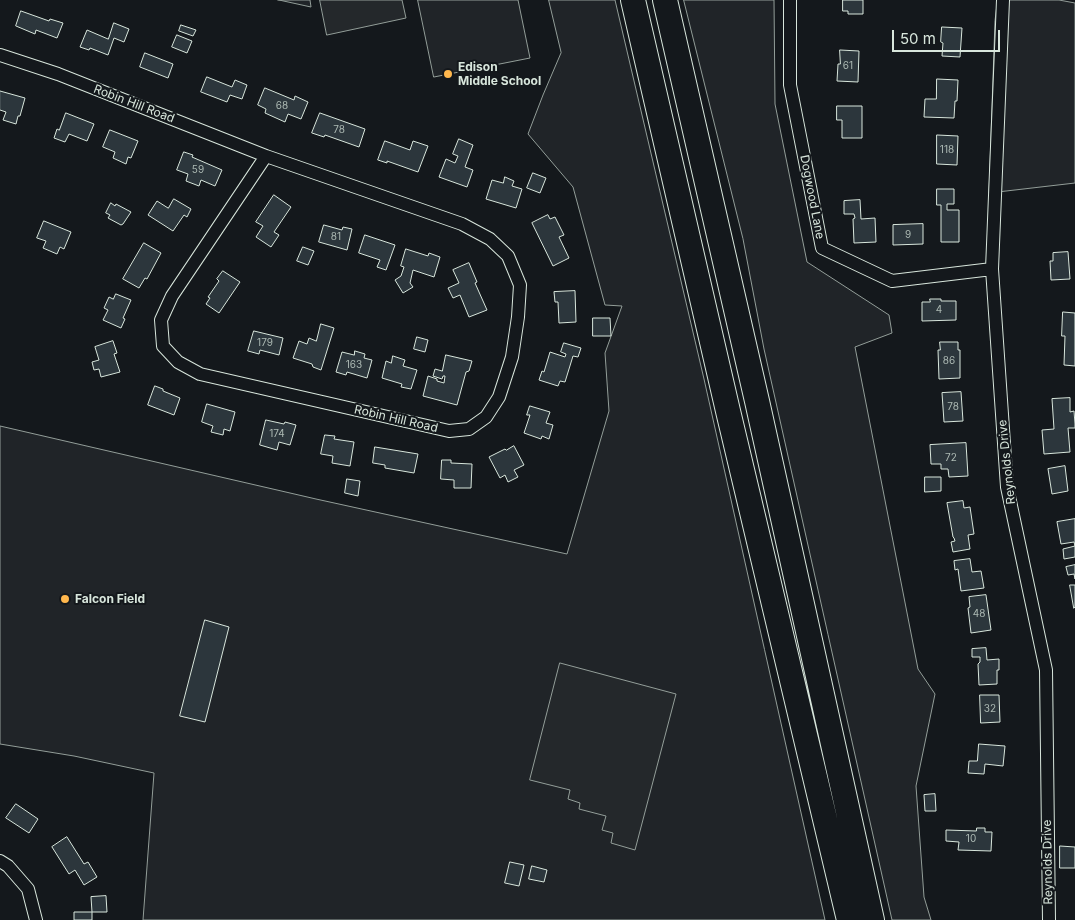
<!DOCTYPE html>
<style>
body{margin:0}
#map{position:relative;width:1075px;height:920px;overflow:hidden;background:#14181c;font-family:Inter,sans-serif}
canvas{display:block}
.scale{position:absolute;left:892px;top:30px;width:108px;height:22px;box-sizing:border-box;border:2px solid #d8e6dc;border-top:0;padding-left:6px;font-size:15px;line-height:18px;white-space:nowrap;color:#d8e6dc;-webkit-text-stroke:4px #14181c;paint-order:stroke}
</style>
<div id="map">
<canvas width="1075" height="920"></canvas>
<div class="scale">50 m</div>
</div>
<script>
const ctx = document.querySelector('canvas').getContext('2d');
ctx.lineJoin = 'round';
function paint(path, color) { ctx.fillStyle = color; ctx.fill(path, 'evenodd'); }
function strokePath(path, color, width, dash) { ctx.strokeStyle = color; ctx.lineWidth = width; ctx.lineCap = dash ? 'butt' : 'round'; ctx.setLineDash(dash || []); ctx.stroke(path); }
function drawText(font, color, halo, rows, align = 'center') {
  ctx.font = font + ' Inter,sans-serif'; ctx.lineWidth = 4; ctx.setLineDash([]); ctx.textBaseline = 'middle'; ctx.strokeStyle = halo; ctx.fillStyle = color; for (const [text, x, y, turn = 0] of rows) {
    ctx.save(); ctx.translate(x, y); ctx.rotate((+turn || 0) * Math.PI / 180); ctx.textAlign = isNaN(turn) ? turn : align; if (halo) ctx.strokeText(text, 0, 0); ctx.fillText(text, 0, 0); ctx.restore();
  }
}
const green = new Path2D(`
 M278 0H310L311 7 279 0Z
 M418 0H518L530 58 434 77Z
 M549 0H615L704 379 825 920H143L154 773 74 756 0 744V426L316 499 567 554 609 411 605 353 622 306 605 305 573 187 528 134 543 95 561 53Z
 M684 0H774L775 104 807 262 889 315 892 333 855 347 918 669 935 694 916 786 924 897 931 920H892L764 349 743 239Z
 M998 0H1059L1075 3V183L989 193 995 21Z`);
paint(green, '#202428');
strokePath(green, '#939e99', 1);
const parking = new Path2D(`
 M320 0H402L406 18 327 35Z
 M560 663 676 694 635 850 611 843 613 833 602 830 606 816 579 809 580 803 568 799 570 790 530 780Z`);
paint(parking, '#24282b');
strokePath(parking, '#939e99', 1);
const building = new Path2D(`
 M843 0H863V14H848V11H843Z
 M21 11 49 21 50 19 63 23 57 38 36 30 35 34 16 26Z
 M114 23 129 29 124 42 114 38 108 55 90 48 89 50 80 47 87 30 108 39Z
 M181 25 196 30 193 36 179 31Z
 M942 27 962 28 960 57 942 56 943 43 941 42Z
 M177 35 192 41 187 53 172 47Z
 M840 50 859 51 858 82 837 81 838 64H840Z
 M145 53 173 64 168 78 140 67Z
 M207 77 232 87 235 80 247 85 242 99 230 95 227 102 201 92Z
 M937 79 958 80 957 101H955L954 118 924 117 925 99H936Z
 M265 88 294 100 295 96 308 102 301 119 288 114 285 122 265 113 266 109 258 105Z
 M0 91 25 98 20 116H18L16 124 3 120 6 112 0 110Z
 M837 106H862V138H842V120H837Z
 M66 113 94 124 87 141 69 134 65 142 54 138 57 129 59 130Z
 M320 113 365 129 359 147 325 135 324 137 312 133Z
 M110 130 138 141 131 158 128 157 126 164 113 158 115 152 103 147Z
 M937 135 958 136 957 165 937 164Z
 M459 139 473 145 465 167 473 170 467 187 439 177 446 159 455 163 458 156 453 154Z
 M385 141 410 150 413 141 428 146 418 172 387 161V163L378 160Z
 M184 152 193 155 192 157 222 170 215 186 201 180 199 186 186 181 188 174 177 170Z
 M533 173 546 178 540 193 527 188Z
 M505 177 514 181 512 186 522 189 516 208 486 199 492 180 503 183Z
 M937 189H954V204H947V210H959V242H941V205H937Z
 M274 195 291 207 274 232 279 235 271 247 256 237 263 226 256 222Z
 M174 199 191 209 187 217 184 215 173 231 148 215 157 201 168 208Z
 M860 200 861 219 875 218 876 242 854 243 853 219 855 218 854 214H844V201Z
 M111 203 115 206 116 204 131 212 123 224 121 225 108 218 110 215 106 213Z
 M548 215 550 219 555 217 564 235 559 237 569 258 553 266 532 223Z
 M44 221 71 232 64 249 60 247 57 254 43 248 46 241 37 238Z
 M923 224V244L893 245V225Z
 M324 225 342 230 343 227 352 229 347 250 319 242Z
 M365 235 395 245 386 270 377 267 380 260 359 253Z
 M144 243 161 253 147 279 145 278 139 288 123 279Z
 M303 247 314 251 308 265 297 261Z
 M406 249 428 256 429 253 440 257 434 277 413 270 410 283 413 287 403 293 395 280 401 276 404 267 401 266Z
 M1068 252 1070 279 1051 280 1050 261H1053V253Z
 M469 263 477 282 475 283 487 310 469 317 460 295 453 298 448 288 459 283 453 270Z
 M223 271 240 282 219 313 206 304 210 298 208 297 219 281 217 279Z
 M575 291 576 322 559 323 558 302H555L554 292Z
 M116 294 131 300 123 318 125 319 121 328 103 320 108 310 104 308 109 297 113 299Z
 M930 299H941V301H956V320L922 321V302H930Z
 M1063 312 1075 313V366L1064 365 1065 336H1062Z
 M593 318H610L611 336H593Z
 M321 324 334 328 321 370 313 367 312 364 293 358 299 341 307 344 309 338 316 341Z
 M254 331 283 338 279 355 260 350 259 354 248 351Z
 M417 337 428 340 425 352 414 349Z
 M113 341 117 353 114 354 120 372 101 377 99 369 94 370 92 362 99 360 95 347Z
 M940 342H958V350H960V378L939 379 938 350H940Z
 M564 343 581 348 578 357 573 356 565 382 560 381 558 386 539 380 542 371 544 372 550 352 565 357 566 354 561 352Z
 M355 351 365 354 364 358 372 360 367 378 347 372 346 375 336 372 342 352 354 355Z
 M446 355 472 361 469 371 466 372 457 405 423 396 428 376 437 379V381L444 383 445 376H443L442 379 433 376 435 369 442 371Z
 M393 356 405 360 403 366 417 370 411 389 401 387 402 384 382 378 386 361 391 363Z
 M155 386 163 389V391L180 398 174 415 148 405Z
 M961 392 963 421 944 422 942 393Z
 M1070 398V412L1074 411 1075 424V428H1068L1070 452 1044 454 1042 430 1054 429 1052 399Z
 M207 404 235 412 230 431 224 429 223 435 211 432 213 426 202 422Z
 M530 406 550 412 546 423 553 425 549 439 542 436 541 439 524 433 530 415H527Z
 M266 420 284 424 285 422 296 425 290 445 279 442 277 450 260 445Z
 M325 435 335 436 334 439 354 442 350 466 332 463 333 456 321 454Z
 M966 443 968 476 949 477 948 469H941V464H931L930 445Z
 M514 446 524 465 514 470 518 477 508 482 505 475 500 478 489 457 505 449 506 450Z
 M375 447 418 454 414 473 385 468V465L373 463Z
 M442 460H451V463L472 464 471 488H454V480L441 479Z
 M1065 466 1068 491 1052 494 1048 469Z
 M925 477H941V491L925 492Z
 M347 479 360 481 358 496 345 493Z
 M963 501 964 508 970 507 974 534 968 535 970 549 953 552 951 542 955 541 954 538 953 537 947 503Z
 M1075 519V557L1064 559 1063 549 1075 546 1074 542 1061 544 1057 522Z
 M970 559 972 572 981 571 984 588 961 591 958 569 955 570 954 561Z
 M1075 565V579L1074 574 1068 575 1066 567Z
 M1070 585H1075V607L1074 608Z
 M986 595 991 630 971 633 968 608 970 607 969 597Z
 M205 620 229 627 205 722 180 716Z
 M986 648 987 660 999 659V670H997V684L979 685 978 664 980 662V657H972V649Z
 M980 695H999L1000 722 981 723Z
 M979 744 1005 746 1003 766 985 764 984 774 968 773 969 761H977Z
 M935 794 936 811H925L924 795Z
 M16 804 38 819 29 833 6 818Z
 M977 828H985V832H992L991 851 958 850 959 842 946 841V830L976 831Z
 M67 837 84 864 88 862 97 877 84 885 75 870 69 874 52 847Z
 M1060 846 1075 847V868H1060Z
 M510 862 524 865 519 886 505 883Z
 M532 866 547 870 544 882 529 879Z
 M106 896 107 912H92V920H74V912H92L91 897Z`);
paint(building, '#2c363c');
strokePath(building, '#d8e6dc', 1);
const street = new Path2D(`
 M790 0V85L822 248 892 281 992 269
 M1003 0 992 269 1007 487 1046 670 1049 920
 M0 55 58 74 266 156
 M266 156 462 224 490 239 508 256 520 285 518 317 512 357 499 397 486 417 469 429 449 431 200 374 178 362 163 346 161 320 172 296Z
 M0 861 8 866 28 889 36 920`);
const highway = new Path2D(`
 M633 0 728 411 849 920
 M665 0 757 401 872 920`);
strokePath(street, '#d8e6dc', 14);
strokePath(highway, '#d8e6dc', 26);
strokePath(street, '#14181c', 12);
strokePath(highway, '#14181c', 24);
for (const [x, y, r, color] of [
 [448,74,5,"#ffb74d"],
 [65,599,5,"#ffb74d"]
]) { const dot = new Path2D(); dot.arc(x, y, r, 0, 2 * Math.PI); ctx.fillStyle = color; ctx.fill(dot); strokePath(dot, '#14181c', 2); }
drawText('10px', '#adbab4', null, [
 ["61",848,66],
 ["68",282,106],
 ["78",339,130],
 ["118",947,150],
 ["59",198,170],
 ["9",908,235],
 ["81",336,237],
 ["4",939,310],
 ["179",265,343],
 ["86",949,361],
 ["163",354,365],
 ["78",953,407],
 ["174",277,434],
 ["72",951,458],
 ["48",979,614],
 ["32",990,709],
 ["10",971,839]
]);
drawText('bold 12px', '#d8e6dc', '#14181c', [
 ["Edison",458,67],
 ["Middle School",458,81],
 ["Falcon Field",75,599]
], 'left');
drawText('12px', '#d8e6dc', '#14181c', [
 ["Robin Hill Road",134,104,21],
 ["Dogwood Lane",812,197,79],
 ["Robin Hill Road",396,419,13],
 ["Reynolds Drive",1007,462,-96],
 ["Reynolds Drive",1048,862,-91]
]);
</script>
